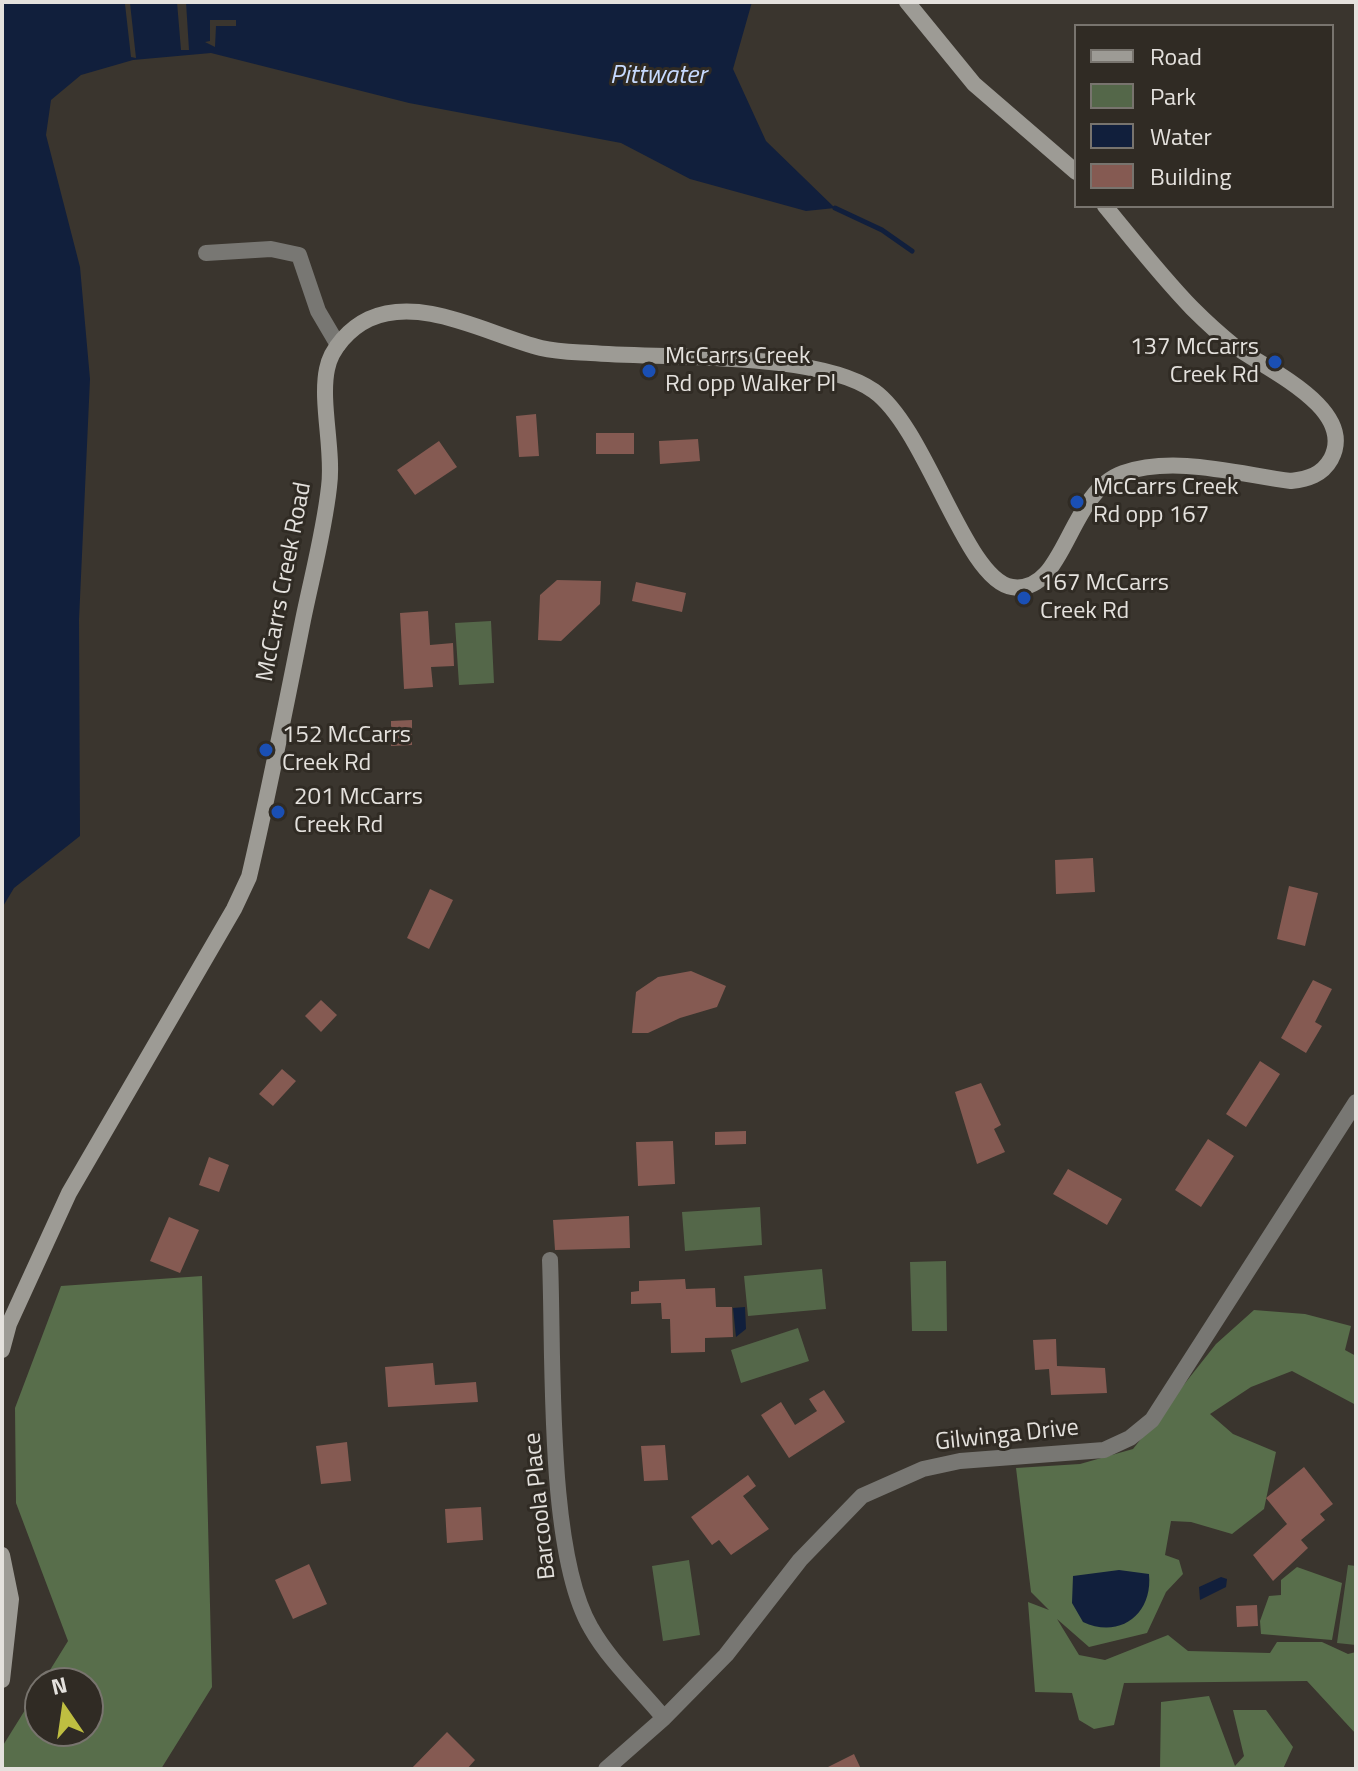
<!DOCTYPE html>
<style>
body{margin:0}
#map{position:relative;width:1358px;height:1771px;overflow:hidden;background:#3a352e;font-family:"Titillium Web",sans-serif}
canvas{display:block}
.frame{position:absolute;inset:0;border:4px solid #e4e1dd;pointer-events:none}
.legend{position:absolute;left:1074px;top:24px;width:260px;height:184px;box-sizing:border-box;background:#302b24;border:2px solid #78746e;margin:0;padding:10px 14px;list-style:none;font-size:24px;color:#e4e1dd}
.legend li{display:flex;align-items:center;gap:16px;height:40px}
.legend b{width:40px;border:2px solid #78746e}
.north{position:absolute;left:24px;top:1667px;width:80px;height:80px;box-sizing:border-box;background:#302b24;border:2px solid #78746e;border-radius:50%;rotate:347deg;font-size:22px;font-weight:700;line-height:32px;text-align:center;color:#e4e1dd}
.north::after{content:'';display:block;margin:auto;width:28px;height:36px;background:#bfbe41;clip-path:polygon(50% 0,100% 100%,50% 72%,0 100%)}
</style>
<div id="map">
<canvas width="1358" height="1771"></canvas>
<div class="frame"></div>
<ul class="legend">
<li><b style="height:10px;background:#9d9b95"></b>Road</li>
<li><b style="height:22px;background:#546749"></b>Park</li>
<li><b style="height:22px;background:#111f3c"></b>Water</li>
<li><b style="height:22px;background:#855a52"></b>Building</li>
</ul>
<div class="north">N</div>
</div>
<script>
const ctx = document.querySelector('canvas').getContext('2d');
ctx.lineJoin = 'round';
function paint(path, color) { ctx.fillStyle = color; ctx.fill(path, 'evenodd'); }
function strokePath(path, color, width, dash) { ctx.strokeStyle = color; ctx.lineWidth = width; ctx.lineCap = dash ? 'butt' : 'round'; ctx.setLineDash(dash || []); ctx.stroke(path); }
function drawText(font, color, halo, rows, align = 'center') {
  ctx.font = font + ' "Titillium Web",sans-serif'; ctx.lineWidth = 6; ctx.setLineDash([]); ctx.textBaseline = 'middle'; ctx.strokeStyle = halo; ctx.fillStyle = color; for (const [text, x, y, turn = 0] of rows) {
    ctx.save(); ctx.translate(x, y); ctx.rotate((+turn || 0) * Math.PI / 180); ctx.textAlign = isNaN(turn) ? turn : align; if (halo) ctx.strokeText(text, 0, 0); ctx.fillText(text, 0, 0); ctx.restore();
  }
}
paint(new Path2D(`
 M491 621 494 683 459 685 455 623Z
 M760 1207 762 1245 685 1251 682 1212Z
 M946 1261 947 1331H912L910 1262Z
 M822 1269 826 1309 748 1316 744 1276Z
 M798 1328 809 1361 741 1383 731 1350Z
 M689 1560 700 1635 663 1641 652 1566Z
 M1348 1565 1356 1566V1645L1337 1643Z`), '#546749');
paint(new Path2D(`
 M202 1276 212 1687 161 1769H2V1747L40 1686V1731H88V1683H42L68 1641 16 1503 15 1408 61 1286Z
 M1254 1310 1305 1314 1351 1326 1345 1350 1356 1356V1405L1292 1371 1251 1387 1210 1414 1233 1434 1276 1452 1264 1509 1232 1534 1191 1522 1171 1521 1165 1555 1179 1560 1183 1574 1166 1592 1147 1633 1089 1647 1057 1619 1079 1655 1105 1660 1168 1635 1188 1651 1270 1653 1277 1642H1322L1348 1654 1356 1652V1734L1307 1681 1124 1683 1114 1725 1094 1729 1079 1720 1072 1693 1035 1692 1028 1602 1049 1610 1031 1592 1016 1468 1080 1464 1133 1449 1216 1344Z
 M1297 1567 1342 1583 1332 1640 1261 1634 1260 1621 1269 1596 1281 1595V1580Z
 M1209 1696 1235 1766 1244 1756 1233 1710H1266L1293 1747 1283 1769H1160L1161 1702Z`), '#586e4b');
paint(new Path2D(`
 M2 2H752L733 69 766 141 835 208 806 211 690 179 621 143 409 103 211 53 133 60 81 75 51 100 46 135 80 267 90 379 79 620 80 836 14 888 2 908Z
 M745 1307 746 1329 736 1337 733 1308Z
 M1119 1570 1149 1574C1153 1615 1119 1639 1083 1622L1072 1603 1073 1576Z
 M1221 1577 1227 1579 1226 1587 1200 1600 1199 1587Z`), '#111f3c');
paint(new Path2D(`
 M177 2H186L189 50H181Z
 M130 3 136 58 131 57 125 4Z
 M210 20H236V26H216L215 47 205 42 210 41Z`), '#3a352e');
strokePath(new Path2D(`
 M835 208 882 230 912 251`), '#111f3c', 5);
paint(new Path2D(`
 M536 414 539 456 519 457 516 416Z
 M596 433H634V454H596Z
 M698 439 700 461 660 464 659 441Z
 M439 441 457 467 415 495 397 470Z
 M557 580 601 581 600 604 561 641 538 640 540 595Z
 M636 582 686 593 682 612 632 601Z
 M428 611 430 645 453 643 454 666 431 667 433 687 404 689 400 613Z
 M412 720V745L391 746V721Z
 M1093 858 1095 892 1056 894 1055 860Z
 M1289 886 1318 893 1305 946 1277 939Z
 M430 889 453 900 429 949 407 938Z
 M691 971 726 986 717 1007 680 1018 648 1033H632L636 992 658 977Z
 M1313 980 1332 989 1315 1022 1322 1026 1306 1053 1281 1038Z
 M321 1000 337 1015 321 1032 305 1016Z
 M1260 1061 1280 1074 1246 1127 1226 1114Z
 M282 1069 296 1081 273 1106 259 1094Z
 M981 1083 1001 1125 994 1129 1005 1152 977 1164 955 1092Z
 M746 1131V1144L715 1145V1132Z
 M1208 1139 1234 1156 1201 1207 1175 1190Z
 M673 1141 675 1184 638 1186 636 1142Z
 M209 1157 229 1165 219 1192 199 1185Z
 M1068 1169 1122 1199 1107 1225 1053 1194Z
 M629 1216 630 1248 555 1250 553 1220Z
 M169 1217 199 1230 180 1273 150 1261Z
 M685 1279 686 1289 715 1288 716 1307H732L733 1337 705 1338V1352L671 1353 670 1319H662L661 1303 631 1304V1292L639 1291V1281Z
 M1056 1339 1057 1366 1105 1368 1107 1393 1051 1395 1049 1369 1035 1370 1033 1340Z
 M433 1363 435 1385 476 1382 478 1402 388 1407 385 1367Z
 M824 1390 845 1422 789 1458 761 1415 781 1402 795 1425 817 1411 809 1399Z
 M347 1442 351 1481 321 1484 316 1446Z
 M665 1445 668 1480 644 1481 641 1446Z
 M1304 1467 1333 1504 1320 1514 1325 1520 1301 1540 1308 1548 1273 1581 1253 1555 1287 1524 1266 1498Z
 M748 1475 756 1486 743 1496 769 1529 731 1555 719 1540 712 1545 691 1517Z
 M481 1507 483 1540 447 1543 445 1509Z
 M309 1564 327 1604 293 1619 275 1580Z
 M1257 1605 1258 1626 1237 1627 1236 1606Z
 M447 1732 475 1760 467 1769H411Z
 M854 1754 861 1769H824Z`), '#855a52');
strokePath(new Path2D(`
 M206 253 271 249 299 255 318 311 338 345
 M550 1260C554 1353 546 1552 591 1628 609 1660 640 1689 664 1718
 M606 1769 664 1718 726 1655 800 1560 862 1496 923 1469 960 1461 1104 1450 1130 1438 1152 1420 1356 1102`), '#787773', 16);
strokePath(new Path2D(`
 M907 2 974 84 1076 172
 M2 1350 9 1324 69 1193 234 909 249 877C269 792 286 706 303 620 312 576 324 532 329 487 334 452 320 402 327 369 331 348 350 328 369 319 422 295 489 335 541 348 557 352 575 352 591 353 663 359 818 351 874 391 927 429 965 580 1012 587 1066 595 1067 493 1123 473 1174 455 1238 474 1291 481 1308 479 1322 475 1331 459 1358 408 1263 368 1233 345 1219 334 1205 321 1192 308 1161 276 1133 240 1105 206
 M2 1555 11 1599 2 1680`), '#9d9b95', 16);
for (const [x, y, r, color] of [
 [1275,362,8,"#1a4fb4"],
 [649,371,8,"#1a4fb4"],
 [1077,502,8,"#1a4fb4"],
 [1024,598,8,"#1a4fb4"],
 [266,750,8,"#1a4fb4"],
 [278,812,8,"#1a4fb4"]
]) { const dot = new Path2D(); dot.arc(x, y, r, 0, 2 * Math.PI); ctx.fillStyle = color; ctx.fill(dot); strokePath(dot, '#302b24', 3); }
drawText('24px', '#e4e1dd', '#302b24', [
 ["137 McCarrs",1259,348,"right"],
 ["Creek Rd",1259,376,"right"],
 ["McCarrs Creek",665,357],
 ["Rd opp Walker Pl",665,385],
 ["McCarrs Creek",1093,488],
 ["Rd opp 167",1093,516],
 ["167 McCarrs",1040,584],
 ["Creek Rd",1040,612],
 ["152 McCarrs",282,736],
 ["Creek Rd",282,764],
 ["201 McCarrs",294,798],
 ["Creek Rd",294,826]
], 'left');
drawText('24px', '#e4e1dd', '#302b24', [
 ["McCarrs Creek Road",285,582,-79],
 ["Gilwinga Drive",1007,1436,-6],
 ["Barcoola Place",541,1506,-96]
]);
drawText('italic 26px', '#c7dafe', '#302b24', [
 ["Pittwater",658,77]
]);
</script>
